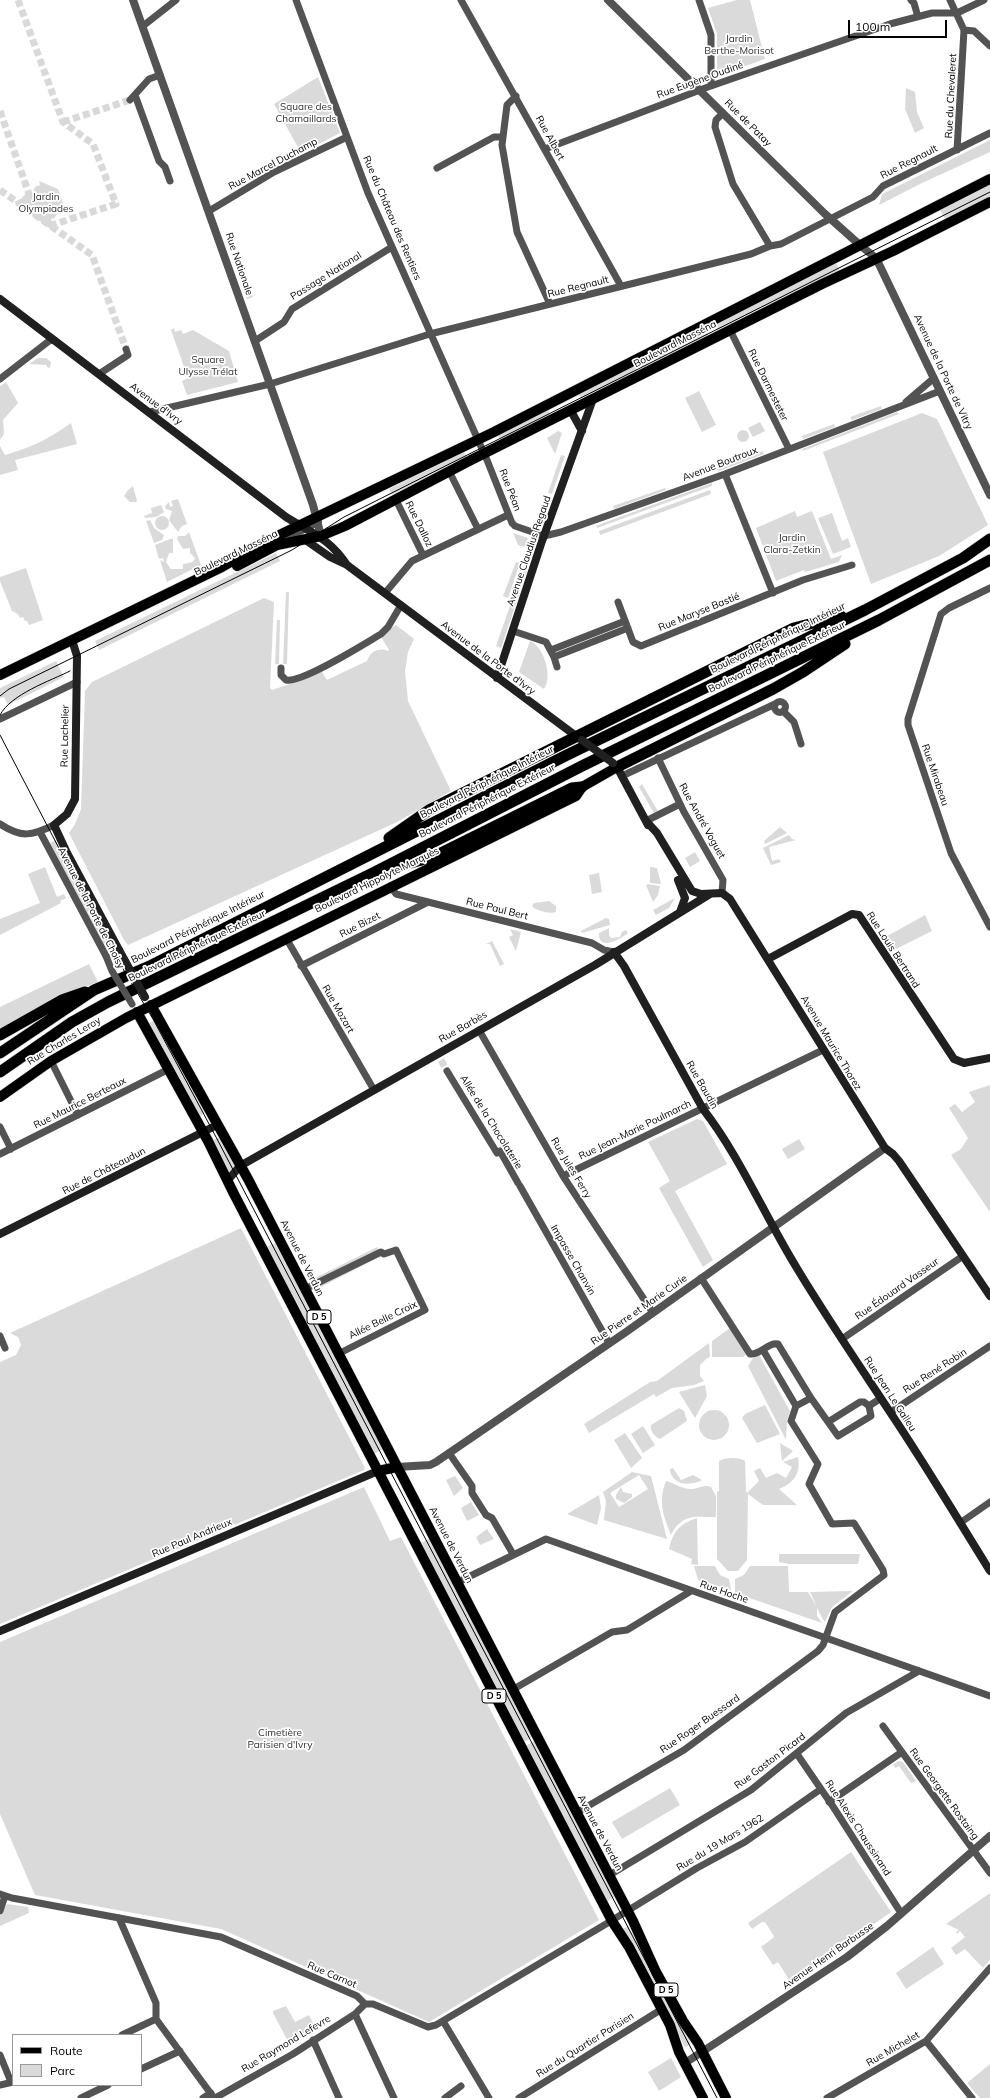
<!DOCTYPE html>
<meta charset="utf-8">
<style>
body{margin:0}
#map{position:relative;width:990px;height:2098px;overflow:hidden;background:#fff;font-family:Mulish,sans-serif}
canvas{display:block}
.legend{position:absolute;left:12px;top:2034px;width:130px;height:52px;box-sizing:border-box;background:#fff;border:1px solid #999;margin:0;padding:5px 7px;list-style:none;font-size:12px;color:#000}
.legend li{display:flex;align-items:center;gap:8px;height:20px}
.legend b{width:20px;border:1px solid #999}
.scale{position:absolute;left:848px;top:20px;width:99px;height:18px;box-sizing:border-box;border:2px solid #000;border-top:0;padding-left:5px;font-size:12px;line-height:14px;white-space:nowrap;color:#000;-webkit-text-stroke:3px #fff;paint-order:stroke}
</style>
<div id="map">
<canvas width="990" height="2098"></canvas>
<ul class="legend">
<li><b style="height:5px;background:#000"></b>Route</li>
<li><b style="height:11px;background:#dadada"></b>Parc</li>
</ul>
<div class="scale">100 m</div>
</div>
<script>
const ctx = document.querySelector('canvas').getContext('2d');
ctx.lineJoin = 'round';
function paint(path, color) { ctx.fillStyle = color; ctx.fill(path, 'evenodd'); }
function strokePath(path, color, width, dash) { ctx.strokeStyle = color; ctx.lineWidth = width; ctx.lineCap = dash ? 'butt' : 'round'; ctx.setLineDash(dash || []); ctx.stroke(path); }
function drawText(font, color, halo, rows, align = 'center') {
  ctx.font = font + ' Mulish,sans-serif'; ctx.lineWidth = 3.5; ctx.setLineDash([]); ctx.textBaseline = 'middle'; ctx.strokeStyle = halo; ctx.fillStyle = color; for (const [text, x, y, turn = 0] of rows) {
    ctx.save(); ctx.translate(x, y); ctx.rotate((+turn || 0) * Math.PI / 180); ctx.textAlign = isNaN(turn) ? turn : align; if (halo) ctx.strokeText(text, 0, 0); ctx.fillText(text, 0, 0); ctx.restore();
  }
}
paint(new Path2D(`
 M737 0H750L765 59 720 75 717 72V34L708 8Z
 M318 77 340 133 301 153 274 104Z
 M906 88 915 92 917 112 924 128 915 133 905 109Z
 M990 140V152L922 183 879 205 882 194Z
 M39 181 58 189 65 209 59 211 60 213 56 215 54 219 52 218 51 220 57 228 52 230 14 202 21 199 27 192 32 194 35 187 40 185Z
 M990 182V199L946 221 939 208Z
 M836 263 840 271 718 332 714 325Z
 M246 276 253 297 247 299 239 278Z
 M174 328 175 332 181 330 183 334 193 330 229 351 238 382 187 395 182 381 188 378 171 330Z
 M705 329 709 337 582 401 578 394Z
 M38 358H46L51 362 50 368 47 367V365L29 364Z
 M6 382 18 403 3 420 4 434 0 440V386Z
 M699 391 716 425 702 432 685 398Z
 M881 406 882 409 852 420 850 417Z
 M548 410 551 415 500 440 498 435Z
 M897 412 899 414 803 451 802 449Z
 M922 413 937 419 988 525 939 556 871 584 823 452Z
 M760 422 765 431 753 437 748 428Z
 M71 423 77 444 15 460 18 470 0 475V446L5 455C32 447 47 440 71 423Z
 M834 424 835 427 803 439 802 436Z
 M737 436a6 6 0 1 1 12 0a6 6 0 1 1-12 0Z
 M558 431 562 433 555 454 547 438Z
 M763 451 764 454 719 471 717 469Z
 M464 452 467 458 392 495 389 489Z
 M561 455 565 456 552 494 548 493Z
 M712 483V486L597 528 596 525H598Z
 M133 486 137 501 136 502H130L124 496 127 491Z
 M665 488 666 490 614 509 613 506Z
 M710 490 711 494 600 535 599 531Z
 M178 499 187 524 182 526 178 532 169 520 172 511 166 509 165 506 169 502 170 507 173 506 171 501Z
 M161 505 164 512 156 517 145 518 144 516 152 513 151 508Z
 M795 511 797 517 812 511 831 559 842 555 839 562 805 572 804 570 776 581 756 528Z
 M832 513 842 541 848 538 851 547 833 554 818 518Z
 M155 523a7 7 0 1 1 14 0a7 7 0 1 1-14 0Z
 M150 520 154 528 164 535 162 540 154 543 146 521Z
 M189 532 201 565 167 582 160 560 164 562 163 558 159 559 155 545 170 539H173V553H169L166 562 171 569H183V564L193 562 195 558 190 553V548L183 549 177 539 178 536H185Z
 M513 533 528 538 525 547 518 545Z
 M530 548 534 550 501 648 496 646Z
 M276 553 280 561 99 650 95 641Z
 M516 562 520 563 508 598 503 596Z
 M26 568 43 620 29 625 27 621H25L23 617 20 618 18 614 12 611 0 581V577Z
 M286 592H289L287 664H283Z
 M264 598 274 602 270 688 272 690 307 678 321 670 327 680 367 661C370 652 378 647 388 651L389 650 381 637 391 628 396 625 414 639 408 652 405 671 408 701 451 791 397 822 128 945 124 940 69 833 75 824 81 809 85 691 92 682Z
 M277 620H280L279 664H275Z
 M530 641C544 646 553 677 544 689L519 672Z
 M56 661 64 677 8 705 4 697 0 698V688Z
 M642 784 659 813 655 815 639 787Z
 M780 827 787 833 765 844 764 841Z
 M789 835 792 839 796 840 769 847 772 861 779 859 781 862 771 865 763 848Z
 M56 840 117 956 111 959 50 843Z
 M695 852 700 861 690 867 685 858Z
 M45 867 57 897 64 894 66 898 60 901 61 903 0 935V919L40 903 28 874Z
 M650 867 657 868 661 884 650 883Z
 M599 873 602 892 592 894 589 875Z
 M648 884 660 886 658 895 653 902 646 885Z
 M675 898 669 908 656 915 653 910Z
 M549 901 556 906V912C550 914 536 911 532 906L534 903Z
 M925 915 932 931 890 952 882 939Z
 M606 918 609 919 610 925 582 933 581 931Z
 M609 928V935L611 938 620 937 622 932 626 930 628 933C621 939 598 952 599 933Z
 M510 929 521 932 516 951 509 937 513 935Z
 M492 941 504 964 500 966 490 944H486Z
 M89 964 98 982 54 998 0 1029V1007Z
 M157 1019 207 1112 198 1117 147 1024Z
 M990 1085V1212L951 1155 961 1149 968 1138 949 1108 955 1104 962 1112 975 1102 969 1092Z
 M697 1119 703 1121 727 1164 675 1191 713 1260 703 1267 659 1188 670 1181 648 1142Z
 M220 1137 236 1166 229 1175 211 1141Z
 M799 1139 805 1149 788 1159 782 1149Z
 M241 1228 365 1468 364 1470 0 1624V1362L16 1355 21 1345 18 1337 10 1333Z
 M277 1242 384 1449 373 1454 264 1248Z
 M377 1247 381 1256 319 1288 313 1279Z
 M730 1328 747 1354 743 1357H712V1341Z
 M709 1343 710 1357 706 1359 700 1365V1376L704 1381 694 1385 672 1388 656 1397 654 1394 589 1433 584 1424 650 1382 657 1381Z
 M759 1355 790 1411 787 1420 786 1440 748 1366 753 1358Z
 M705 1385 707 1396 695 1418 679 1392Z
 M765 1405 780 1434 757 1443 742 1418 745 1414Z
 M679 1408 684 1411 687 1421 660 1439C654 1437 650 1430 651 1425Z
 M699 1425a15 15 0 1 1 30 0a15 15 0 1 1-30 0Z
 M643 1426 655 1445 643 1453 631 1434Z
 M625 1433 642 1458 631 1468 614 1440Z
 M780 1443 793 1451 782 1461Z
 M798 1457C801 1473 794 1483 779 1489L797 1505H763L748 1494 747 1560 738 1571H728L717 1559V1492L719 1491V1461C725 1457 740 1457 745 1461L746 1491 747 1493 759 1481 754 1471 760 1468 766 1478 777 1473 786 1478 792 1467 783 1462Z
 M673 1468 681 1480 693 1475 702 1480C690 1487 671 1485 670 1469Z
 M632 1472 651 1476 667 1539 604 1520 606 1501 603 1492ZM639 1475 648 1489 619 1507 610 1493Z
 M455 1476 463 1488 454 1496 446 1480Z
 M666 1481C675 1483 682 1490 693 1489 700 1488 704 1484 711 1487L716 1496V1517C696 1517 682 1513 671 1535 663 1515 658 1501 666 1481Z
 M364 1487 390 1541 401 1537 599 1920 429 2022 221 1929 35 1895 0 1814V1642Z
 M621 1487 623 1492 632 1494V1497L624 1503 616 1499V1495Z
 M599 1495 601 1508 597 1525 567 1514Z
 M471 1502 479 1515 467 1521 461 1508Z
 M697 1518 698 1565 691 1564 692 1559 669 1549C673 1532 679 1524 697 1518Z
 M487 1529 494 1539 480 1545 476 1537Z
 M430 1538 533 1737 521 1744 418 1545Z
 M779 1554H860L858 1564H789L779 1562Z
 M694 1566H715L720 1575 729 1579 731 1590 698 1580Z
 M750 1566H788L789 1592H808L817 1607V1616L822 1623 735 1593V1579L744 1575Z
 M853 1591 832 1607 825 1622C818 1613 816 1603 810 1592Z
 M535 1741 616 1896 606 1902 523 1747Z
 M898 1761 903 1762 916 1781 911 1783 899 1766 896 1768 893 1765Z
 M670 1788 680 1805 622 1839 612 1822Z
 M851 1852 891 1912 791 1983 778 1962 773 1965 761 1947 773 1938 774 1936 765 1922H762L752 1929 748 1923Z
 M990 1893V1960L983 1968 965 1949 956 1955 951 1948 965 1937 960 1931 957 1934 956 1932 959 1930 946 1924Z
 M7 1904 28 1907 29 1913 0 1926V1916Z
 M628 1926 691 2044 685 2047 623 1929Z
 M933 1947 944 1964 906 1989 896 1973Z
 M286 2006 295 2022 309 2015 316 2029 290 2045 273 2013V2011Z
 M671 2058 681 2077 659 2091 648 2072Z
 M990 2064V2098H980L967 2083Z`), '#dadada');
strokePath(new Path2D(`
 M18 0 63 122 93 144 116 204 49 226
 M0 111 37 217
 M63 122 130 100
 M0 190 92 255 126 349
 M441 1060 447 1071`), '#d9d9d9', 7, [7, 3.5]);
const primary = new Path2D(`
 M237 566 277 545 321 536 345 526 471 460 822 284 893 251 990 202
 M0 675 222 567 271 539 494 432 990 179
 M151 1005 248 1179 633 1921 656 1972 683 2021 698 2043 726 2098
 M137 1012 208 1141 234 1194 612 1921 629 1947 670 2025 679 2052 703 2098
 M0 1097 51 1061 126 1018 576 796 582 787 617 767
 M378 1471 397 1467`);
const trunk = new Path2D(`
 M617 767 773 689 803 672 845 644
 M389 838 429 810 794 628 841 616
 M395 867 433 857 572 788 582 787
 M0 1035 62 1000 85 992
 M0 1053 94 990 152 965 567 755 865 610 963 558 990 539
 M0 1072 72 1022 108 1002 373 873 582 766 879 620 990 560`);
strokePath(primary, '#dbdbdb', 11);
strokePath(trunk, '#dbdbdb', 12);
strokePath(new Path2D(`
 M296 0 368 193 487 460 512 523 515 526 544 536 561 532 725 474 940 391
 M461 0 621 286
 M699 0 711 35V86
 M911 0 914 3 918 17
 M950 0 964 30 957 150
 M143 26 176 0
 M964 30 974 31 990 46
 M135 95 159 161 165 167 170 181
 M516 96 507 105 502 145 517 232 550 304
 M130 100 149 79 160 75
 M723 113 716 120 715 127 733 184 770 246
 M545 149 708 87 890 24 932 13H957L984 0
 M437 168 494 137H503
 M209 211 274 172 347 137
 M730 330 789 449
 M255 341 284 322 292 309 392 247
 M99 374 128 355 126 349
 M0 379 49 341 54 340
 M906 402 934 378
 M150 412 270 384 430 334 751 254 770 246 781 244 873 197 883 186 990 133
 M449 471 478 529
 M725 474 773 593
 M396 500 423 555
 M990 588 949 608 941 614 908 719V725L951 853 990 927
 M385 593 412 561 508 515
 M618 602 633 642 641 646 803 580 852 565
 M513 631 546 642 554 657 557 667
 M551 650 625 621
 M554 657 628 628
 M281 668V675L286 680C302 683 364 644 381 634L388 627 401 605
 M774.5 707a5.5 5.5 0 1 1 11 0a5.5 5.5 0 1 1-11 0Z
 M783 711 794 722 801 744
 M0 719 77 682
 M658 758 684 812 723 880 722 893
 M622 776 775 704
 M646 821 680 804
 M0 824C21 838 32 836 54 825
 M40 832 106 956
 M390 886 396 894 592 943 604 950 614 952
 M286 938 374 1090
 M301 966 428 902
 M479 1030 563 1176 653 1313
 M51 1061 78 1115
 M447 1071 497 1153 500 1151 518 1183
 M0 1127 11 1149
 M0 1154 169 1069
 M563 1176 823 1050
 M520 1186 609 1343
 M701 1278 750 1354C761 1355 768 1342 778 1344L811 1398 838 1436 871 1416 869 1406
 M305 1289 381 1252 384 1254 396 1250 425 1310 338 1354
 M0 1336 5 1348
 M842 1339 963 1256
 M763 1350 796 1406
 M796 1406 811 1398
 M891 1412 990 1346
 M828 1422 860 1402H864L869 1406 881 1398
 M449 1453 472 1486V1493L486 1515 492 1518 513 1554
 M960 1523 990 1502
 M456 1583 546 1539 990 1696
 M512 1690 612 1632 627 1630 691 1591
 M883 1726 990 1873
 M797 1754 834 1808 901 1913
 M829 1802 902 1752
 M576 1813 684 1750 818 1651 823 1645 835 1612 884 1575 883 1570 854 1523 832 1524 809 1484 818 1464 791 1421 796 1406
 M608 1876 751 1790 846 1713 919 1671
 M0 1894 12 1898 221 1937 357 1996 365 2004
 M0 1911 5 1896
 M119 1918 156 2003V2019
 M365 2004H373L428 2027 436 2025 606 1924 697 1868 745 1842 821 1789
 M355 2014 394 2098
 M156 2019 214 2098
 M443 2021 489 2098
 M122 2035 156 2019
 M313 2040 339 2098
 M926 2041 972 2098
 M0 2055 11 2082
 M141 2069 180 2051
 M0 2085 13 2082
 M81 2098 108 2085
 M203 2098 211 2093
 M215 2098 293 2054 355 2014 365 2004
 M445 2098 461 2086
 M519 2098 662 2009
 M827 2098 926 2041 990 1968`), '#535353', 7);
strokePath(new Path2D(`
 M133 0 313 505 321 536
 M608 0 824 213 861 246 876 258 990 495
 M280 544 284 539 318 522
 M397 1467 430 1465 436 1462 626 1332 885 1148
 M685 2063 847 1957 887 1926 990 1836`), '#535353', 8);
strokePath(new Path2D(`
 M0 299 286 517C313 534 329 538 347 565
 M571 411 582 431
 M304 539 330 557 347 565 580 739
 M72 640 77 656 75 799 67 814 54 825 67 853 119 950
 M497 678 541 544 593 399
 M613 764 617 767 648 825
 M646 821 657 833 692 891 701 894 722 893 730 899 885 1148 893 1154 899 1161 990 1296
 M678 880 685 898 680 912
 M614 952 624 966 703 1109C741 1158 765 1217 798 1270 827 1318 859 1365 890 1412 925 1464 957 1518 990 1571
 M768 959 852 914 859 915 954 1059 964 1063 990 1058
 M228 1180 240 1166 595 965 710 894
 M0 1234 217 1125
 M0 1631 378 1471`), '#202020', 8);
strokePath(primary, '#000', 10);
strokePath(trunk, '#000', 11);
strokePath(new Path2D(`
 M0 696 9 689 292 550 344 517 990 192
 M0 715C11 694 50 681 70 671
 M0 735 113 952 153 1019 216 1137 717 2098`), '#000', 1);
strokePath(new Path2D(`
 M106 956 112 971 132 1004`), '#535353', 7);
strokePath(new Path2D(`
 M582 740 613 763
 M119 950 145 997`), '#202020', 8);
for (const [x, y, w] of [
 [319,1317,24],
 [494,1696,24],
 [666,1990,24]
]) { const box = new Path2D(); box.roundRect(x - w / 2, y - 7, w, 14, 3); ctx.fillStyle = '#fff'; ctx.fill(box); strokePath(box, '#000', 1); }
drawText('bold 9px', '#000', null, [
 ["D 5",319,1317],
 ["D 5",494,1696],
 ["D 5",666,1990]
]);
drawText('10px', '#313131', '#fff', [
 ["Jardin",739,39],
 ["Berthe-Morisot",739,51],
 ["Square des",306,107],
 ["Chamaillards",306,119],
 ["Jardin",46,197],
 ["Olympiades",46,209],
 ["Square",208,360],
 ["Ulysse Trélat",208,372],
 ["Jardin",792,538],
 ["Clara-Zetkin",792,550],
 ["Cimetière",280,1733],
 ["Parisien d'Ivry",280,1745]
]);
drawText('10px', '#000', '#fff', [
 ["Rue Eugène Oudiné",700,80,-20],
 ["Rue du Chevaleret",951,96,-87],
 ["Rue de Patay",748,123,45],
 ["Rue Albert",550,138,61],
 ["Rue Regnault",909,162,-27],
 ["Rue Marcel Duchamp",273,164,-28],
 ["Rue du Château des Rentiers",392,218,67],
 ["Rue Nationale",239,264,71],
 ["Passage National",326,276,-32],
 ["Rue Regnault",578,287,-14],
 ["Boulevard Masséna",675,344,-27],
 ["Avenue de la Porte de Vitry",943,372,65],
 ["Rue Darmesteter",768,385,64],
 ["Avenue d'Ivry",156,404,37],
 ["Avenue Boutroux",720,464,-21],
 ["Rue Péan",510,490,69],
 ["Rue Dalloz",419,524,64],
 ["Avenue Claudius Regaud",529,551,-71],
 ["Boulevard Masséna",236,553,-26],
 ["Rue Maryse Bastié",699,612,-22],
 ["Boulevard Périphérique Intérieur",778,638,-26],
 ["Boulevard Périphérique Extérieur",777,657,-26],
 ["Avenue de la Porte d'Ivry",488,658,37],
 ["Rue Lachelier",65,736,-89],
 ["Rue Mirabeau",935,775,71],
 ["Boulevard Périphérique Intérieur",487,782,-27],
 ["Boulevard Périphérique Extérieur",487,801,-27],
 ["Rue André Voguet",702,821,61],
 ["Boulevard Hippolyte Marquès",377,880,-26],
 ["Avenue de la Porte de Choisy",91,908,63],
 ["Rue Paul Bert",497,909,14],
 ["Rue Bizet",360,925,-27],
 ["Boulevard Périphérique Intérieur",198,927,-27],
 ["Boulevard Périphérique Extérieur",197,946,-26],
 ["Rue Louis Bertrand",893,950,57],
 ["Rue Mozart",338,1009,60],
 ["Rue Barbès",463,1027,-30],
 ["Rue Charles Leroy",64,1041,-31],
 ["Avenue Maurice Thorez",831,1043,59],
 ["Rue Baudin",702,1085,60],
 ["Rue Maurice Berteaux",80,1103,-27],
 ["Allée de la Chocolaterie",491,1122,58],
 ["Rue Jean-Marie Poulmarch",635,1130,-26],
 ["Rue Jules Ferry",571,1168,59],
 ["Rue de Châteaudun",104,1171,-27],
 ["Avenue de Verdun",302,1258,63],
 ["Impasse Chanvin",573,1260,60],
 ["Rue Édouard Vasseur",897,1289,-35],
 ["Rue Pierre et Marie Curie",639,1310,-35],
 ["Allée Belle Croix",383,1320,-26],
 ["Rue René Robin",935,1371,-33],
 ["Rue Jean Le Galleu",890,1394,57],
 ["Rue Paul Andrieux",192,1538,-23],
 ["Avenue de Verdun",451,1545,63],
 ["Rue Hoche",724,1592,19],
 ["Rue Roger Buessard",700,1724,-35],
 ["Rue Gaston Picard",770,1761,-37],
 ["Rue Georgette Rostaing",944,1794,54],
 ["Rue Alexis Chaussinand",858,1828,57],
 ["Avenue de Verdun",600,1833,62],
 ["Rue du 19 Mars 1962",720,1843,-31],
 ["Avenue Henri Barbusse",828,1956,-35],
 ["Rue Carnot",332,1975,23],
 ["Rue Raymond Lefevre",286,2044,-31],
 ["Rue du Quartier Parisien",585,2045,-32],
 ["Rue Michelet",893,2049,-30]
]);
</script>
